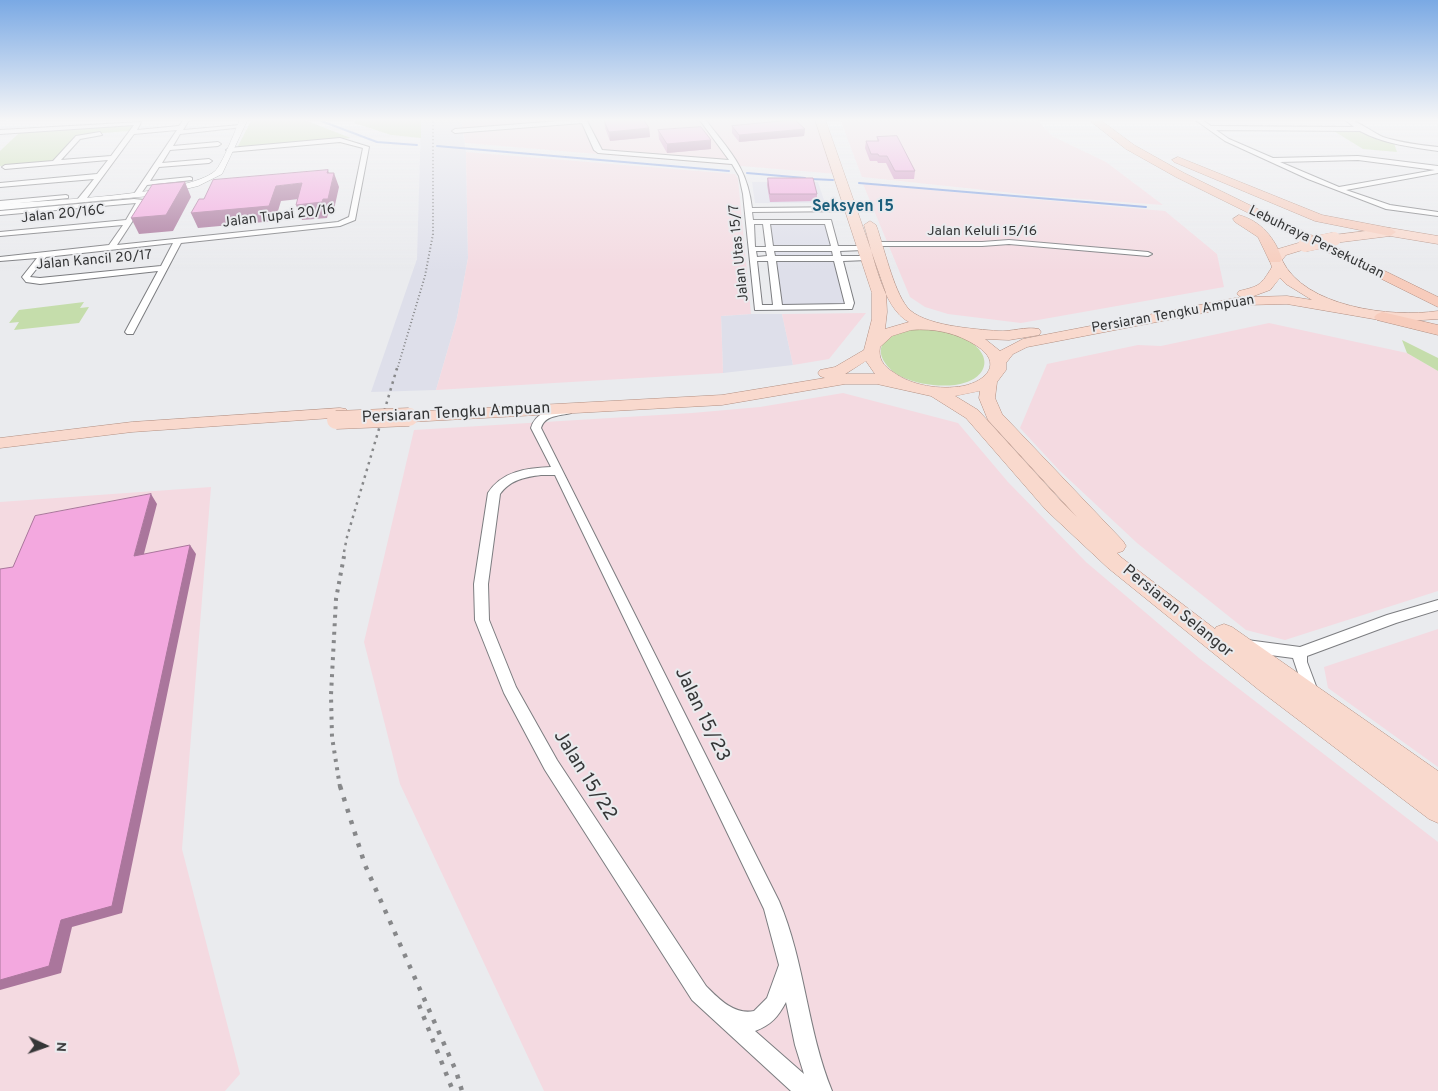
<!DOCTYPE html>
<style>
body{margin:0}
#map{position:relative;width:1438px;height:1091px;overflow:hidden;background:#eaebee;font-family:Overpass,sans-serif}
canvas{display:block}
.north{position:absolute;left:20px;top:1021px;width:50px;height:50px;-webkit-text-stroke:4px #eaebee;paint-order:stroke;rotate:93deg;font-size:14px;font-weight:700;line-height:20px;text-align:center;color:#353637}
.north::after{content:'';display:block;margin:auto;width:18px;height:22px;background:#353637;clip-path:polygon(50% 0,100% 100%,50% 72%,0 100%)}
</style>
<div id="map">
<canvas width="1438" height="1091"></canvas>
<div class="north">N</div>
</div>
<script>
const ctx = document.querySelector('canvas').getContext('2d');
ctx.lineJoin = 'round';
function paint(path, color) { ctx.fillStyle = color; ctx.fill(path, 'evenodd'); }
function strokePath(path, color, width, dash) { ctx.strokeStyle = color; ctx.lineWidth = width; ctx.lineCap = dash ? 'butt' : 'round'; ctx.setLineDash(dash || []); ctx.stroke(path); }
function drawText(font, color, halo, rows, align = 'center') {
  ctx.font = font + ' Overpass,sans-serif'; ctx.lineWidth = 4; ctx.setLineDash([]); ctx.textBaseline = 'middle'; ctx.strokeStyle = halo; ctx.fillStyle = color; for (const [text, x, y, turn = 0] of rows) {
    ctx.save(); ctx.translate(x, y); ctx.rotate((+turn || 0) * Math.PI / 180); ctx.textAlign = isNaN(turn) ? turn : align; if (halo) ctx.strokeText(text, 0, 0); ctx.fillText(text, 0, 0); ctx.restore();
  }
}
paint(new Path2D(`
 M421 119H461L466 152 468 258 457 318 436 390 371 392 417 259Z
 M752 182H818L825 203H755Z
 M769 222H825L847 306 781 307Z
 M751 314H782L793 365 723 373 721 316Z`), '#dedfea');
paint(new Path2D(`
 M461 119H818L837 174 465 143Z
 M840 119H1036L1052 136 1106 162 1163 205 1041 196 862 177Z
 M466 152 735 174 738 179 751 314 721 316 723 373 436 390 457 318 468 258Z
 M863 184 1165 211 1217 254 1224 287 1021 323 948 314 925 307 910 297Z
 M866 313 829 359 793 365 782 314Z
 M1269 323 1407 353 1438 371V591L1285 640 1246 630 1137 543 1059 470 1020 428 1047 364 1138 345 1161 346Z
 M843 393 958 423 1008 482 1086 562 1199 658 1438 842V1091H544L400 784 364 642 414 430 692 413 760 407Z
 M211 487 182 849 240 1074 225 1091H0V502Z
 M1438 629V767L1328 688 1324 667Z`), '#f4dae1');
paint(new Path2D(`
 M252 119H302L351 138 242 148 238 146Z
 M355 119H421V138L391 135 354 123Z
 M135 124 129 131 78 135 53 162 0 166V151L20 132Z
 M1332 130H1356L1379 140 1394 143 1397 152 1363 149Z
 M84 302 80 308 89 307 79 323 14 330 19 322 9 323 19 310Z
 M918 329C935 330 952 331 966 339 997 357 986 381 955 385 937 387 918 384 902 377 885 369 869 347 893 335 901 331 910 330 918 329Z
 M1402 340 1438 358V371L1407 353Z`), '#c5ddab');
strokePath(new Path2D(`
 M316 119 377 142 417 145
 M0 120 16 119
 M437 146 729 171
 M747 173 805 178
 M811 179 833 180
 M859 183 1146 207`), '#7698df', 2);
const minor = new Path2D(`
 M184 119H190L183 130 240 125 243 127 180 134 173 146 218 142 221 144 218 146 170 150 162 163 209 159 212 161 209 163 159 167 150 181 190 177 192 178V180L147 185 140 195 134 194 177 130 134 134 84 202 77 200 94 179 0 187V183L97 174 108 160 5 169 2 167 5 165 53 161 76 136 100 132 102 135 80 139 61 160 111 156 134 125 0 134V130L141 122 137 130 179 126Z
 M586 119 602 150 729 160 699 119H705C729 151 747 166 752 208L853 207 854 209 850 211 752 212 753 220H831L838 246H866V250H863L840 251 841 256H867L871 258 867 260 843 261 854 303 852 309 755 310 743 194 739 176 732 164 598 153 594 150 582 123 455 133 452 131 455 129ZM763 224 766 247H755L754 224ZM770 224H825L831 246H773ZM756 251H766L767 256 757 257ZM774 251H832L833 256H775ZM757 261H768L773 305H762ZM776 261H834L845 304 782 305Z
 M1194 119H1201L1211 126 1354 127 1344 119C1357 119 1371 132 1383 137 1401 143 1420 145 1438 147V151C1411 147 1384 144 1360 131L1216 130 1229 139 1273 158 1358 156 1438 166V173L1346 190 1390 205 1438 212V216L1386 209 1308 179 1225 141ZM1358 160 1435 170 1339 187 1280 162Z
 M340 138 369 147 355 220 340 226 181 243 133 334H127L125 332 158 271 40 284 26 282 22 277 37 258 0 261V257L109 245 123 225 0 236V232L126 220 136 203 0 215V211L134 199 144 200 145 202 117 245 338 222 349 217 363 148 340 142 229 152 226 150 229 148ZM173 243 161 266 40 278 30 277 46 257Z
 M66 195 68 196V198L0 205V201Z
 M1009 240 1148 252 1152 254 1148 256 1009 244 982 246H877L873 244 877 242H982Z
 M567 408 571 409 572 411 571 413C559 416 545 415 541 428L779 901C805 962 807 1030 832 1091H791L692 1000 545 770 504 693 475 620 474 584 488 493C502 471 527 468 551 467L531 428C536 411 552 410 567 408ZM541 475H555L764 909 779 965 767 998 754 1011C734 1015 719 999 706 986L557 760 516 687 489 620 488 584 500 494C510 480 525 477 541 475ZM786 1002 795 1045 804 1074 755 1031C771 1025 778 1017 786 1002Z
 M1438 600V610L1396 623 1307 656V662L1319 694 1317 698 1312 700 1307 698 1305 694 1293 658 1247 652 1242 650 1240 646 1242 642 1247 640 1300 647 1387 615Z`);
const tertiary = new Path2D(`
 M240 119H248L222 174 198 186 160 195 0 210V204C41 201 189 195 215 171 222 165 236 129 240 119Z`);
const primary = new Path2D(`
 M815 119H825L886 293 887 312 885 329 909 322C882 308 873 253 864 225L870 221 876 225C884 247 893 289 907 307 922 326 975 329 998 331 1011 332 1026 326 1039 329L1041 332 1039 335 1009 340 985 339 1000 351 1023 339 1241 297 1237 294 1239 291C1260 286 1261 285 1272 267L1269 259 1278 249 1305 241 1309 242 1311 245 1309 248 1286 255 1282 260C1304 307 1391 318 1438 311V319L1391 322 1287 304 1245 305 1027 347 1013 354 1006 363V370L997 382 995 398 1002 414 1123 541 1126 546 1123 551 1117 553 1122 558 1215 629 1216 627 1224 624 1232 627 1438 771V823L1429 819 1259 690 1108 568 1046 510 966 418 931 396 877 384H845L722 405 409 422 403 421 401 417 403 413 409 412 722 395 825 378 820 376 818 373 820 370 835 367 864 350 872 319V293ZM1280 278 1286 284 1312 300 1287 296 1251 297 1270 290ZM911 330C935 328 957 333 977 346 1003 363 987 381 963 386 940 390 912 386 893 372 883 366 878 358 880 347L892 336ZM866 361 875 374H844H845ZM980 391 979 398 988 420 1077 517 1060 500 978 410 955 396Z
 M1390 228 1438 236V244L1390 236 1334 243 1328 239 1334 235Z
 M340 408 346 409 348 413 346 417 132 432 0 448V438L132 422Z`);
const trunk = new Path2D(`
 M1088 119H1099L1134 145 1184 173 1438 297V307L1176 177 1126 149Z
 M1178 157 1322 215 1390 228 1396 232 1390 236 1315 221 1174 162 1172 160Z
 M1239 215C1261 221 1275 238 1282 259L1280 262H1270L1258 237 1235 222 1233 219Z
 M1382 312 1438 325V335L1377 320 1374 317 1377 314Z`);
strokePath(minor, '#7c7d80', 2);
strokePath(tertiary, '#7c7d80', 1);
strokePath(primary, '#b28f82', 1);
strokePath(trunk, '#b28f82', 1);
paint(minor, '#fff');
paint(tertiary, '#fff');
paint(primary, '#f9d9cd');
paint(trunk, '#f7ccbc');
strokePath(new Path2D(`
 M397 370 425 276 433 234V119`), '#87888a', 2, [1, 2.5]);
strokePath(new Path2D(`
 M344 552 347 537 397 368`), '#87888a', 2.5, [2.5, 4.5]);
strokePath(new Path2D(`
 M340 787 332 737 331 695 336 599 345 551`), '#87888a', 4, [3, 5.5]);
strokePath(new Path2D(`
 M340 786 365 865 456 1071 462 1091
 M419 1005 453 1091`), '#87888a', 4.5, [4, 8]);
const primaryBridgeFar1 = new Path2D(`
 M1305 245 1334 239`);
const primaryBridge = new Path2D(`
 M336 420 409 417`);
strokePath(primaryBridgeFar1, '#b28f82', 14, []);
strokePath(primaryBridge, '#b28f82', 19, []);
strokePath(primaryBridgeFar1, '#f9d9cd', 14);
strokePath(primaryBridge, '#f9d9cd', 18);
paint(new Path2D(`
 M604 119 649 128 650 137 610 141 605 128Z
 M732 126 805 129 804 136 739 142 732 133Z
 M658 130 711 140V149L667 153 659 139Z
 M877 137 915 171 914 179H894L886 163H878L877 161H870L865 148 866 141H877Z
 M768 178 817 194V201L770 202 767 185Z`), '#d190c0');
paint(new Path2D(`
 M649 128 650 137 610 141 609 132Z
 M805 129 804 136 739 142V135Z
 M711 140V149L667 153V144Z
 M328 170 332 182 334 173 339 187 333 214H328L327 218 302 220 296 205Z
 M185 182 191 197 173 231 139 234 131 218Z
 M302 183 308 198 281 201 275 221 198 228 191 213 276 186Z
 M151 494 157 504 141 565 134 556Z
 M190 545 196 554 122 913 72 927 61 973 0 990V980L61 920Z`), '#aa769c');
const building = new Path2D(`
 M604 119H643L649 128 609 132Z
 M795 120 805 129 739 135 732 126Z
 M701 127 711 140 667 144 658 130Z
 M897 136 915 171H895L887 156H879L878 154H871L866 141H879L877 137Z
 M328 170 327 173H334L328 199H323L322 202 296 205 302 183 276 186 269 206 191 213 199 199H204L213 180Z
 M768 178H813L817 194H770Z
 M185 182 166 215 131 218 152 185Z
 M151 494 134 556 190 545 112 906 61 920 49 966 0 980V569L13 567 35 516Z`);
paint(building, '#f3a8df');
strokePath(building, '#aa769c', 1);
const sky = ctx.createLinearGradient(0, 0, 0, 272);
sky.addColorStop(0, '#7aa9e4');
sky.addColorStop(0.44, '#f6f6f7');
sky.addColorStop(1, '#f6f6f700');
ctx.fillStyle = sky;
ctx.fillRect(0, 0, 1438, 272);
drawText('14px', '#353637', '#eaebee', [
 ["Jalan 20/16C",63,215,-6],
 ["Jalan Tupai 20/16",279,217,-7],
 ["Jalan Keluli 15/16",982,232],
 ["Lebuhraya Persekutuan",1316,243,26],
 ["Jalan Utas 15/7",740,253,-96],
 ["Jalan Kancil 20/17",94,261,-5],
 ["Persiaran Tengku Ampuan",1173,315,-10]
]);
drawText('bold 16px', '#1b5e7b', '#eaebee', [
 ["Seksyen 15",853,208]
]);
drawText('16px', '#353637', '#eaebee', [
 ["Persiaran Tengku Ampuan",456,414,-3],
 ["Persiaran Selangor",1177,612,39]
]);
drawText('19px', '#353637', '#eaebee', [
 ["Jalan 15/23",701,715,64],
 ["Jalan 15/22",584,776,58]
]);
</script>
